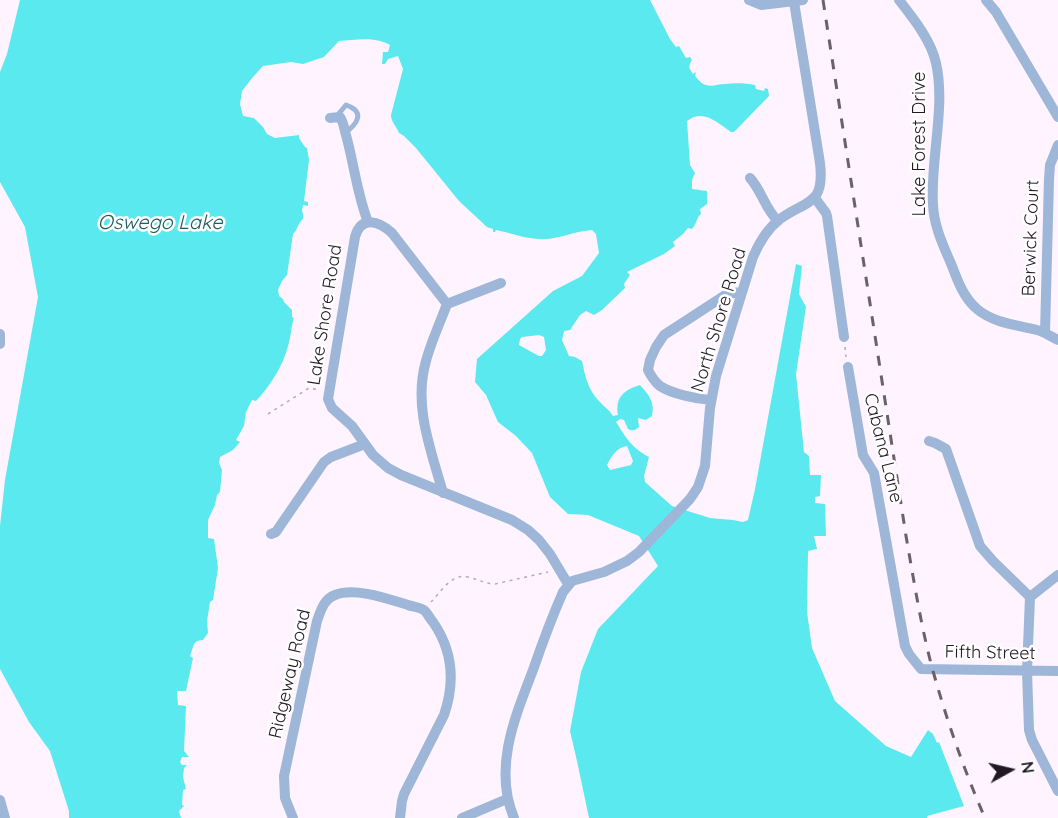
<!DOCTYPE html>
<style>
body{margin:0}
#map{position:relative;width:1058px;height:818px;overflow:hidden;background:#fef3fe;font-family:Quicksand,sans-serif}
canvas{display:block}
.north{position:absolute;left:980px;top:740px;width:60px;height:60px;-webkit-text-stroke:4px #fff;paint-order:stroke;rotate:82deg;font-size:16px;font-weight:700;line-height:24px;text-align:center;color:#221822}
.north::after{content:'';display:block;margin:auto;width:21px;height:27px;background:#221822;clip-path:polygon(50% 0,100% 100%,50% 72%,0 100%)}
</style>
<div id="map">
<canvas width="1058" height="818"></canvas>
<div class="north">N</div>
</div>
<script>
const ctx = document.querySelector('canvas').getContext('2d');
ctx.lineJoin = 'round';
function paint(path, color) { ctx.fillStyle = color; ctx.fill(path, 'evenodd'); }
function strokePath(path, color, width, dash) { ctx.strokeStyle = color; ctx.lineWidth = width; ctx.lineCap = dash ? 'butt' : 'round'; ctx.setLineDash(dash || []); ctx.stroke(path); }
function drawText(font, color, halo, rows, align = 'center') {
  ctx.font = font + ' Quicksand,sans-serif'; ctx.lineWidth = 5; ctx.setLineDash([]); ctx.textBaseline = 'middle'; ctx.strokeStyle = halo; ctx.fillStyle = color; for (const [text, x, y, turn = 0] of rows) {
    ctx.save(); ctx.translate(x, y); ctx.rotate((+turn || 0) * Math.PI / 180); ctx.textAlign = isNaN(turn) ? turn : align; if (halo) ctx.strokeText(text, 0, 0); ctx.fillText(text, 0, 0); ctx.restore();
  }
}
paint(new Path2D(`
 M20 0H650L670 39 676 47 679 46 686 58 690 57 692 60C688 66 689 68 693 74L696 72 695 76C698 79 701 84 706 85 712 87 719 84 725 84 735 83 745 83 755 85L756 89 764 91 765 88 768 89 769 96 734 132H731C718 123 703 108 687 121L690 165 695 173 692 180V189L707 191V204L700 209 701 214C696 218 697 224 692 229L688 228 683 234 673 242 675 246 664 254 627 272 630 275 624 284 625 288 602 310 594 315 586 311 580 315 570 330 564 331 562 340 569 356 575 357 582 361C585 376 588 390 600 402 604 407 610 410 613 416L618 415C615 397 624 390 640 385 649 395 655 402 652 416L646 420 638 418 639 427C635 431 632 431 628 429L624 420 620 419 616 422C627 439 631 447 649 457L644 476 645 482 672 506 710 518 733 520 743 522 748 520 755 489 796 264 802 266 799 294 806 307 796 374 804 452 809 456 810 475H821L820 496 815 497V503L825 504 826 536H814L817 549 808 551 807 612 812 648 835 701 886 746 911 757 928 730 933 734 937 743 939 742 964 806 927 816V818H589L577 761 570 731 581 672 598 629 658 566 639 536 588 515 568 514 550 497 532 453 516 436 498 422 486 395 475 382 477 359 553 291 582 276 599 253 596 234 592 230C576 231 558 239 544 239 528 240 511 233 496 230L495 232H493V229L487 227 459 201 416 148 404 136 399 133C397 127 391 122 391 115L403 69 398 56 388 59 385 64H382L383 52H388L390 45C375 36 355 40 339 41L324 57 303 64 291 62 263 66 253 77 242 91 240 104 243 116 254 118 263 127 267 134 275 138 299 135V138L305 147 307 148 309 160 304 201 308 202V206L303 205 302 211 303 214V219C297 224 298 230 293 234L287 275 282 281 278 290 279 296 283 299 284 302 292 310V317L294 318C291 326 291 337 288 346 283 366 270 386 256 401L252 400 246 412 244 426 236 440 240 442 233 450 220 457 219 463 222 470 220 492 217 495 215 505 208 520V538L214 539 218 568 213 600 210 602 207 621 208 633 203 640 197 641 194 644 190 656 193 658 186 691H177L178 705 186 706 184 751 189 757H182L180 762 182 765H187L184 768 183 777 186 789 183 790 182 805 184 806 179 811 181 818H69V811L50 751 29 722 0 669V526L5 480 38 297 25 227 0 182V72L7 54ZM539 335 544 337 546 350 542 356H539L519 345 520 339 522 337ZM627 446 633 461 631 465 610 470 607 465C611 457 617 447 627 446Z`), '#5ae9ef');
strokePath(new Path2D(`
 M845 347 846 357
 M268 414 309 388 320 390
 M431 602C441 592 451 573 468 577 478 579 485 584 495 584L548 572`), '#b6abb6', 1.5, [3, 4.5]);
strokePath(new Path2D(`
 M336 117 346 105C366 112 357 124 345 133`), '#9eb6d7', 5);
strokePath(new Path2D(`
 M749 0 761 5 803 0
 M899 0C913 18 931 40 936 63 946 107 930 160 933 205 934 227 944 247 952 266 958 282 964 298 977 309 993 323 1018 325 1037 330 1045 332 1051 337 1058 340
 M986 0 996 12 1058 117
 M330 118 340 117C344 123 344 129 346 135 354 164 357 194 368 222
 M750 178C762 191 765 209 778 221
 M815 198 826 213 827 216 844 337
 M447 304 501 283
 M1045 333 1049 179 1050 165 1058 145
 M0 334V344
 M848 367 863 455 874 473 905 646 909 654 921 669 1058 671
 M711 400C697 399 672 394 660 386 655 382 651 376 648 370L650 360 656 347 664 335 727 294 741 292
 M929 441 935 443 946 449 980 546 993 561 1030 597 1027 671 1029 730 1032 740 1058 791
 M443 493C431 450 413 406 426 361 431 342 440 323 447 304L392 233C379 221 361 215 355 237L328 399 332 408 352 426 373 455 388 468 401 475 512 520 528 530 539 540 550 554 568 584
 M271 534 276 532 280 526 324 462 331 457 365 444
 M1030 597 1058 575
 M0 800 5 818
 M293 818 285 798 284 776 317 621C321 610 324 599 335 595 355 587 388 599 408 605 413 607 421 607 425 611 428 614 430 619 433 622 453 651 455 683 444 715L404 794 402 801 400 818
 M462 818 507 799
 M514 818C493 768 515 717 533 670 542 644 552 617 563 592L572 581 604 572 627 561 639 552 690 499 698 487 705 466 710 408 716 376 753 257C759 243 767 229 780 219 806 200 825 206 820 163L794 2`), '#9eb6d7', 10);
strokePath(new Path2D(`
 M823 0 906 536C914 581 921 627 933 671 947 721 964 770 985 818`), '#6b616b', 3, [10, 10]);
drawText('18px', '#221822', '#fff', [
 ["Lake Forest Drive",920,144,-90],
 ["Berwick Court",1031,238,-88],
 ["Lake Shore Road",325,315,-81],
 ["North Shore Road",719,320,-73],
 ["Cabana Lane",883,448,76],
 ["Fifth Street",990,653,1],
 ["Ridgeway Road",290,674,-77]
]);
drawText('italic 20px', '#215d60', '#fff', [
 ["Oswego Lake",160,223]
]);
</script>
